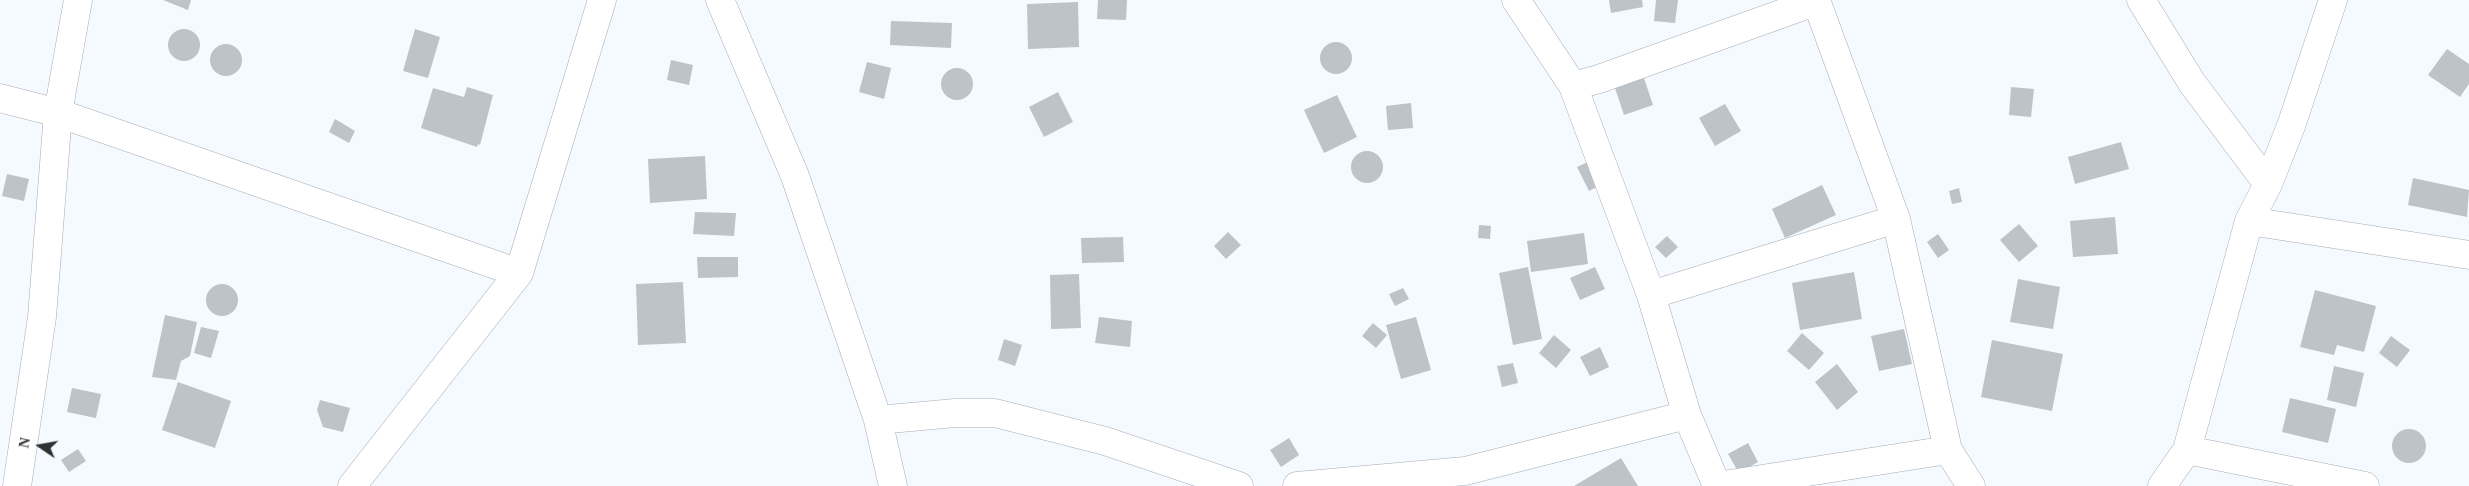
<!DOCTYPE html>
<style>
body{margin:0}
#map{position:relative;width:2469px;height:486px;overflow:hidden;background:#f4faff;font-family:Georgia,serif}
canvas{display:block}
.north{position:absolute;left:15px;top:421px;width:50px;height:50px;-webkit-text-stroke:4px #fff;paint-order:stroke;rotate:282deg;font-size:14px;font-weight:700;line-height:20px;text-align:center;color:#2f3133}
.north::after{content:'';display:block;margin:auto;width:18px;height:22px;background:#2f3133;clip-path:polygon(50% 0,100% 100%,50% 72%,0 100%)}
</style>
<div id="map">
<canvas width="2469" height="486"></canvas>
<div class="north">N</div>
</div>
<script>
const ctx = document.querySelector('canvas').getContext('2d');
ctx.lineJoin = 'round';
function paint(path, color) { ctx.fillStyle = color; ctx.fill(path, 'evenodd'); }
function strokePath(path, color, width, dash) { ctx.strokeStyle = color; ctx.lineWidth = width; ctx.lineCap = dash ? 'butt' : 'round'; ctx.setLineDash(dash || []); ctx.stroke(path); }
paint(new Path2D(`
 M163 0H191L188 10Z
 M1098 0H1127L1126 20 1097 19Z
 M1609 0H1642L1643 7 1611 13Z
 M1656 0H1678L1675 23 1654 21Z
 M1078 2 1079 47 1028 49 1027 4Z
 M891 21 952 23 951 48 890 45Z
 M168 45a16 16 0 1 1 32 0a16 16 0 1 1-32 0Z
 M415 29 440 37 428 78 403 71Z
 M1320 58a16 16 0 1 1 32 0a16 16 0 1 1-32 0Z
 M210 60a16 16 0 1 1 32 0a16 16 0 1 1-32 0Z
 M2447 49 2469 64V84L2460 97 2428 75Z
 M671 60 693 65 689 85 667 80Z
 M867 62 891 68 884 99 859 92Z
 M941 84a16 16 0 1 1 32 0a16 16 0 1 1-32 0Z
 M1644 78 1653 105 1624 115 1615 88Z
 M467 87 493 95 480 145 478 144 477 147 421 128 433 88 464 97Z
 M2011 87 2034 89 2031 117 2009 115Z
 M1058 92 1073 122 1044 137 1029 107Z
 M1337 95 1357 137 1324 153 1304 110Z
 M1411 103 1413 128 1388 130 1386 106Z
 M1725 104 1741 131 1715 146 1699 118Z
 M335 119 355 131 349 143 329 132Z
 M2121 142 2129 169 2075 184 2068 157Z
 M1351 167a16 16 0 1 1 32 0a16 16 0 1 1-32 0Z
 M705 156 707 199 650 203 648 159Z
 M1588 162 1599 186 1589 191 1577 167Z
 M7 174 29 179 24 201 2 196Z
 M2413 178 2469 190 2467 217 2408 205Z
 M1822 185 1836 215 1785 238 1772 209Z
 M1959 188 1962 202 1952 204 1949 191Z
 M695 212 736 213 734 236 693 234Z
 M2115 217 2118 254 2073 257 2070 221Z
 M2019 224 2038 246 2019 262 2000 240Z
 M1479 225 1491 226 1490 239 1478 238Z
 M1228 232 1241 245 1226 259 1214 246Z
 M1584 233 1588 264 1531 272 1527 241Z
 M1938 234 1949 250 1938 258 1927 242Z
 M1667 236 1678 247 1666 258 1655 247Z
 M1123 237 1124 262 1082 263 1081 238Z
 M697 257H738V277L698 278Z
 M1528 267 1542 339 1513 345 1499 273Z
 M1595 267 1605 289 1580 300 1570 278Z
 M1854 272 1862 319 1800 330 1792 283Z
 M1079 274 1081 328 1051 329 1050 275Z
 M2018 279 2060 287 2053 329 2010 322Z
 M683 282 686 343 638 345 636 284Z
 M206 300a16 16 0 1 1 32 0a16 16 0 1 1-32 0Z
 M1403 288 1409 299 1395 306 1389 294Z
 M2315 290 2376 306 2364 352 2337 345 2334 355 2300 347Z
 M165 315 197 322 190 356 181 361 176 380 152 377Z
 M1099 317 1132 321 1130 347 1095 343Z
 M1416 317 1431 370 1401 379 1386 325Z
 M1373 323 1387 335 1376 348 1362 336Z
 M201 327 219 331 211 358 194 353Z
 M1904 329 1912 364 1879 371 1871 336Z
 M1802 333 1824 353 1809 370 1787 351Z
 M1554 335 1571 350 1556 368 1539 353Z
 M2391 336 2410 350 2397 367 2379 353Z
 M1004 339 1022 345 1015 366 998 360Z
 M1992 340 2063 354 2052 411 1981 397Z
 M1600 347 1609 367 1590 376 1580 357Z
 M1513 363 1518 383 1502 387 1497 366Z
 M1837 364 1858 392 1837 410 1815 382Z
 M2334 366 2364 373 2356 407 2327 400Z
 M178 382 231 401 215 448 162 430Z
 M72 388 101 394 96 418 67 412Z
 M2290 398 2336 409 2328 443 2282 432Z
 M320 400 350 408 343 432 323 427 317 410Z
 M2392 446a17 17 0 1 1 34 0a17 17 0 1 1-34 0Z
 M1289 438 1299 455 1281 467 1270 450Z
 M1748 443 1758 462 1739 473 1728 454Z
 M78 449 86 461 69 472 61 460Z
 M1621 458 1638 486H1574Z`), '#bec3c8');
const minor = new Path2D(`
 M720 0 795 176 878 420 893 486
 M1516 0 1573 86 1651 295 1687 415 1717 486 1948 450
 M1816 0 1896 219 1948 450 1971 486
 M2141 0 2192 83 2268 184
 M1573 86 1599 79 1817 1
 M0 98 58 113 519 273
 M2249 221 2469 255
 M1651 295 1896 219
 M878 420 955 413H995L1105 441 1239 486
 M2187 450 2365 486
 M17 486 42 317 58 113 78 0
 M352 486 519 273 602 0
 M1297 486 1465 471 1687 415
 M2162 486 2187 450 2249 221 2268 184 2291 126 2333 0`);
strokePath(minor, '#a7acb0', 29);
strokePath(minor, '#fff', 28);
</script>
